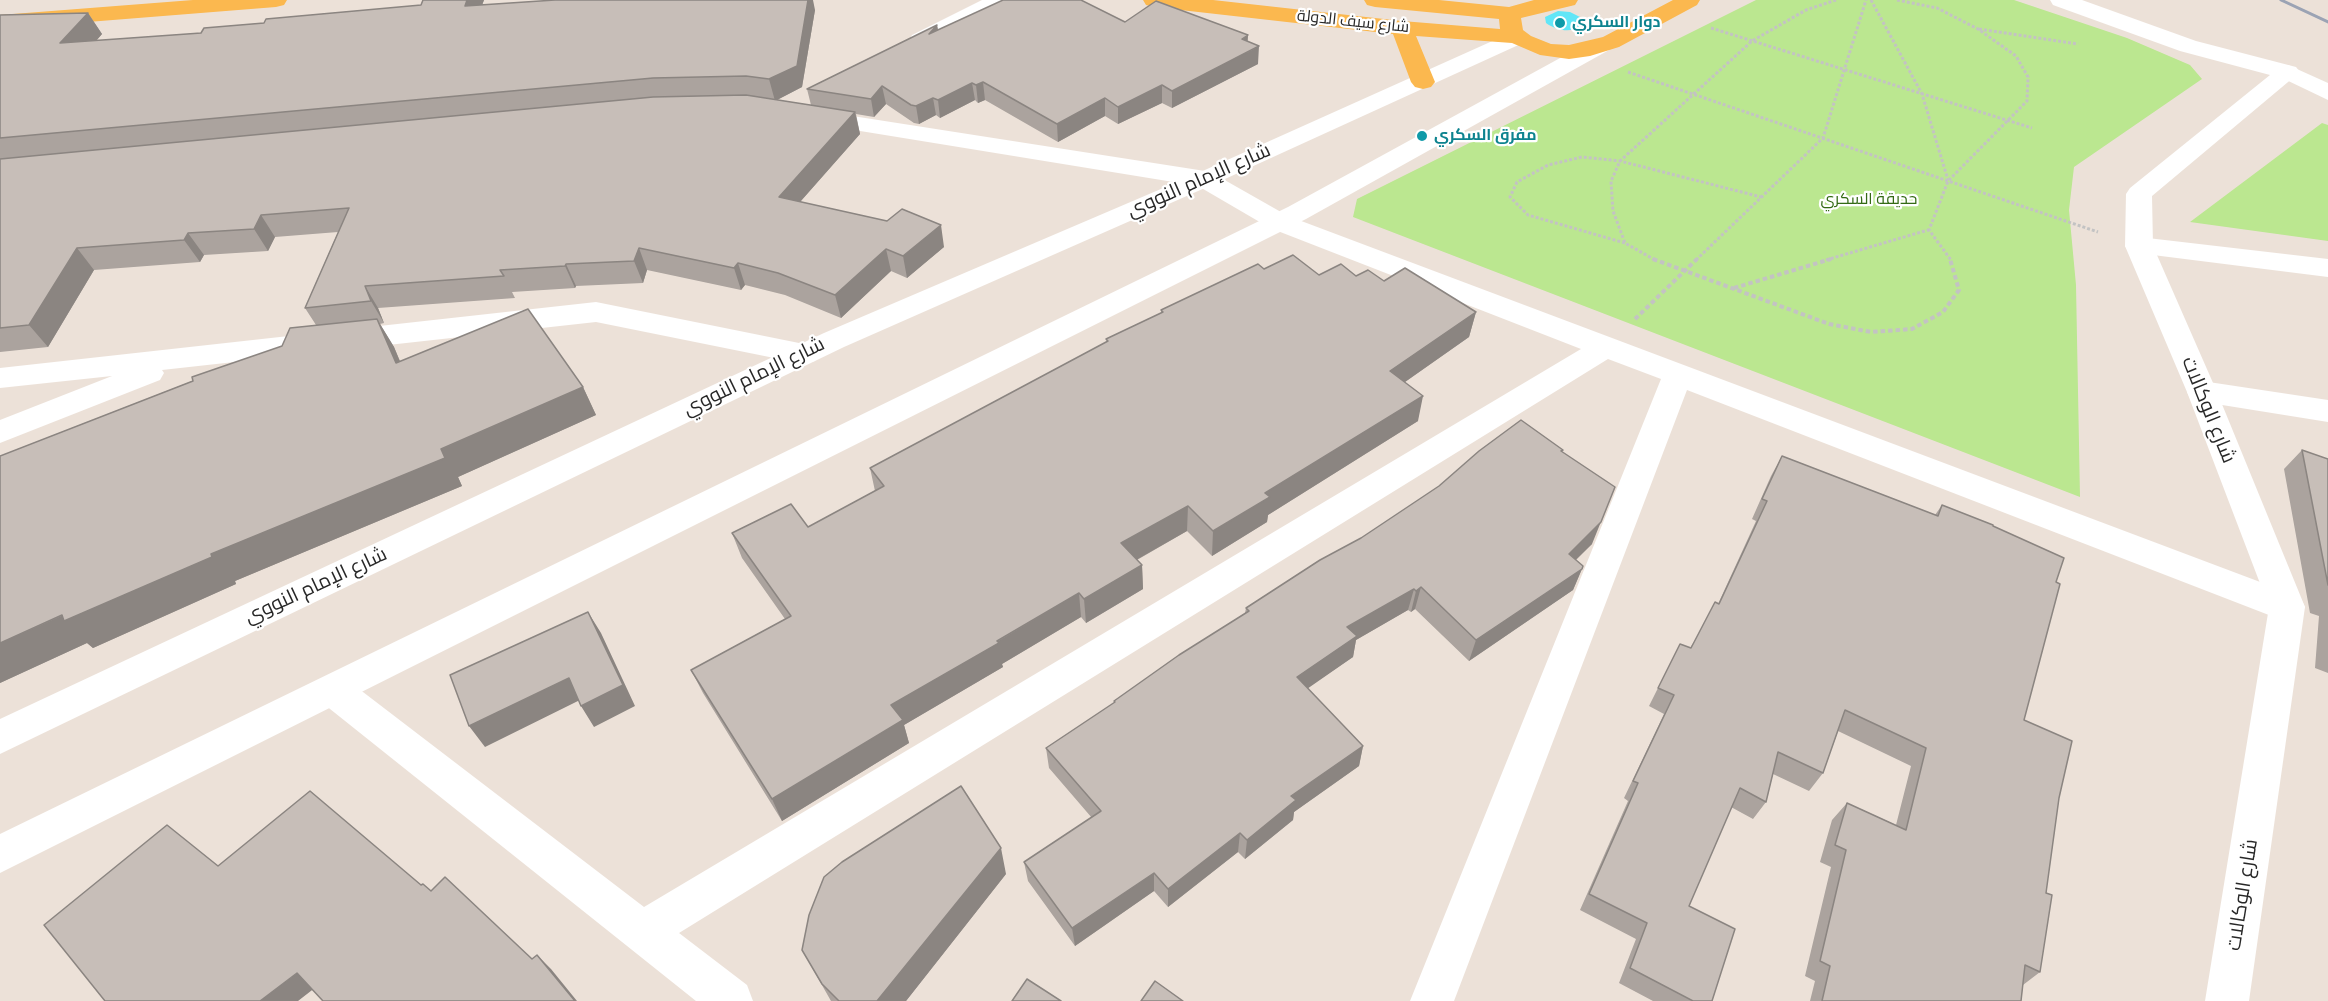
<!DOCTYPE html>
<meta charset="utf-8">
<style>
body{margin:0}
canvas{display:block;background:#ece1d8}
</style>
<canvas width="2328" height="1001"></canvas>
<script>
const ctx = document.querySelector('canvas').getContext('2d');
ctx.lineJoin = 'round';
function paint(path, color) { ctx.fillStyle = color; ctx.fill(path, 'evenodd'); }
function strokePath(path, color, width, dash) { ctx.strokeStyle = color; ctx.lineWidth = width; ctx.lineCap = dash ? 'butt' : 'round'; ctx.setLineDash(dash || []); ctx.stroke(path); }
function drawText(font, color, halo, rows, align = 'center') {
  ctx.font = font + ' "Archivo Narrow",Cairo,sans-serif'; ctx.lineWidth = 4.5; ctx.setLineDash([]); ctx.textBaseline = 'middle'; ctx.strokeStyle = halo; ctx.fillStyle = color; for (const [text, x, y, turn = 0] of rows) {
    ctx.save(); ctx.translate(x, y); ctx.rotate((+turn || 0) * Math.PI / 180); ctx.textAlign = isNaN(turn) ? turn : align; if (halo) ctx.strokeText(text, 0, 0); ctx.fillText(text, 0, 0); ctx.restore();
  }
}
paint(new Path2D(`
 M1756 0H2014L2127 38 2190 65 2202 79 2074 167 2069 210 2076 285 2080 497 1353 217 1357 199Z
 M2322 123 2328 125V241L2190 222Z`), '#bbe790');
paint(new Path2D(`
 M1558 11 1570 12 1580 17 1582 26C1571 33 1557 31 1546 23L1545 17Z`), '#62e6f7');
strokePath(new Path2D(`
 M1871 0 1922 94 1948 180
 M1897 0 1937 8 1978 29 2016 56 2028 77 2027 101 1948 181 1929 230 1951 260
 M1711 28 2032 128
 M1979 29 2078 44
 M1628 72 2098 232
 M1625 243 1528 215 1510 197 1517 182 1548 165 1582 157 1620 161 1761 197
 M1655 260 1625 243 1613 211 1611 181 1620 161 1752 41 1806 10 1836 0
 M1696 260 1823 138 1866 0
 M1826 260 1928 230`), '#c3c3c3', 3, [3, 2]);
strokePath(new Path2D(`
 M1653 259 1829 324 1871 332 1912 329 1943 312 1959 290 1950 259
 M1734 288 1831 259
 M1635 319 1697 259`), '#c3c3c3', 4, [4.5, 3]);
paint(new Path2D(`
 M982 0H1010L1007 5 928 45 920 47 912 45 909 40 912 35Z
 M2288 65 2328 83V100L2280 77 2276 72 2280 67Z
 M814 110 1205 171 1214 174 1288 216 2300 597 2305 607 2300 617 2287 621 2274 617 1687 390 1454 1001H1410L1661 379 1608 359 679 933 747 985 753 1001H696L320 701 314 690 320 679 333 674 346 679 644 907 1581 349 1270 228 1198 186 805 122 802 117 805 112Z
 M2139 237 2328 259V277L2129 252 2125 246 2129 240Z
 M596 302 804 344 815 347 819 354 815 361 804 364 596 322 162 370 164 373 160 380 0 443V420L112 376 0 388V368Z
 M2202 381 2328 400V422L2191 400 2187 392 2191 384Z`), '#fff');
paint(new Path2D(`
 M2050 0H2082L2196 41 2296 67 2300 72 2152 196 2153 246 2217 392 2305 607 2249 1001H2205L2269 607 2187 392 2125 246 2126 194 2130 188 2270 75 2180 51 2053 5Z
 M1517 30 1525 32 1528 37 1525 42 1214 184 844 347 0 754V719L824 333 1196 174Z
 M1601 38 1609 40 1612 45 1609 50 1306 219 0 873V834L1288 207 1593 40Z`), '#fff');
paint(new Path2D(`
 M193 0H287L284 5 276 7 0 29V15Z
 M1143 0H1213L1402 21 1500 29 1499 19 1375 7 1367 5 1364 0H1439L1509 7 1534 0H1578L1575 5 1521 18 1523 30 1531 36 1551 44 1569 45 1603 37 1673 0H1700L1697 5 1619 47 1590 56 1569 59 1540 55 1512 43 1416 36 1435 82 1431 87 1423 89 1415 87 1411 82 1393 34 1154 7 1146 5Z`), '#fbb84f');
strokePath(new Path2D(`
 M2281 0 2328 22`), '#9ba3b4', 3);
paint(new Path2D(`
 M423 0H484L482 5 815 10 802 87 777 100 811 105 807 89 937 25 938 30 1125 22 1248 35 1247 41 1258 64 1172 108 1162 103 1118 124 1105 116 1058 142 985 100 978 103 975 100 940 118 936 115 919 124 914 123 886 104 874 117 856 114 860 134 800 202 944 247 907 278 891 271 841 318 785 295 745 285 741 290 647 270 643 283 576 286 575 288 512 292 515 298 378 308 384 323 380 324 394 347 400 361 583 387 596 415 458 477 462 486 235 581 236 584 93 648 87 643 0 683V456L282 346 316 325 305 308 338 232 275 237 268 251 204 255 200 262 94 270 48 347 0 352V15L88 13 102 34 96 41 201 33 264 23 421 5Z
 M1264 269 1319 275 1356 276 1384 281 1476 312 1469 337 1405 382 1418 421 1268 515 1267 522 1212 556 1187 531 1137 560 1142 565 1143 589 1086 623 1081 617 1002 664 1003 667 904 725 909 743 782 821 703 693 691 670 785 619 742 558 732 533 808 527 875 491 870 468 1107 342 1106 339 1161 313V310Z
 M2302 450 2328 459V673L2315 668 2319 616 2310 613 2284 469Z
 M1563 452 1592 544 1576 560 1583 566 1573 590 1469 661 1415 609 1411 612 1408 610 1356 640 1353 657 1307 688 1363 746 1359 766 1294 812 1293 820 1245 859 1238 852 1168 907 1154 891 1075 946 1028 881 1024 862 1092 818 1049 768 1046 748 1114 703V701L1245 613 1246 608Z
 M1782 456 1935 515 1942 505 1993 526 2056 582 2024 720 2059 798 2046 893 2040 972 2023 985 2021 1001H1810L1815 981 1805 976 1831 867 1820 862 1832 820 1847 803 1896 825 1911 766 1838 731 1823 773 1809 791 1773 774 1766 802 1753 819 1731 807 1689 906 1712 1001H1653L1619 983 1636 939 1580 910 1628 801 1624 798 1664 714 1649 706 1680 644 1690 648 1718 604 1756 521 1752 519 1771 476Z
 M1006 874 906 1001H831L802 950Z`), '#aba39e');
paint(new Path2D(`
 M467 0H484L474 27 465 6Z
 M808 0H813L815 10 802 87 775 101 769 79Z
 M88 13 102 34 75 65 60 43Z
 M937 25 940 42 929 34Z
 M1248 35 1247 53 1259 46 1258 64 1172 108V91Z
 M983 82 985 100 978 103 976 85Z
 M972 83 975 100 940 118 938 100Z
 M1162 85V103L1118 124V107Z
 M882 86 886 104 874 117 871 99Z
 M933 98 936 115 919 124 916 106Z
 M1105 98V116L1058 142 1057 124Z
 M855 112 860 134 785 219 779 197Z
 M261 215 275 237 268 251 254 229Z
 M941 225 944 247 907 278 903 256Z
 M188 233 204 255 200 262 184 240Z
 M77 248 94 270 48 347 29 325Z
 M639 248 647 270 643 283 634 261Z
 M886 249 891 271 841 318 835 295Z
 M738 263 745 285 741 290 734 268Z
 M566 264 576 286 575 288 565 266Z
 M365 286 378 308 384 323 371 301Z
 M1476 312 1469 337 1385 396 1390 371Z
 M377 319 394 347 412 391 396 363Z
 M583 387 596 415 458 477 462 486 235 581 236 584 93 648 87 643 0 683V643Z
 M1423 396 1418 421 1268 515 1267 522 1212 556 1213 531 1265 493Z
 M1615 487 1592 544 1560 575 1569 554Z
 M1188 506 1187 531 1122 568 1121 543Z
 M1142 565 1143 589 1086 623 1084 599Z
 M1582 569 1573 590 1469 661 1476 640Z
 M1421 587 1415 609 1411 612 1416 591Z
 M1414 589 1408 610 1356 640 1353 657 1294 698 1297 677 1347 627Z
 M1079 593 1081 617 1002 664 1003 667 904 725 909 743 782 821 772 799 891 705Z
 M588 612 601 633 635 706 594 727 581 706Z
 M569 678 582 699 485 747 469 726Z
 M1363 746 1359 766 1294 812 1293 820 1245 859 1247 840 1291 796Z
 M1240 833 1238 852 1168 907V889Z
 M1001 848 1006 874 906 1001H877Z
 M1154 873V891L1075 946 1072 928Z
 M537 955 551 969 577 1001H575Z
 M297 973 316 987 298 1001H260Z`), '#8b8581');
const building = new Path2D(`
 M423 0H467L465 6 555 0H808L797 66 769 79 746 76 653 78 0 138V15L88 13 60 43 201 33 204 28 264 23 266 19 421 5Z
 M1003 0H1081L1125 22 1156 1 1248 35 1242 39 1259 46 1172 91 1162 85 1118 107 1105 98 1057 124 983 82 976 85 972 83 938 100 933 98 916 106 911 105 882 86 871 99 807 89 937 25 929 34Z
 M746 95 855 112 779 197 887 221 902 209 941 225 903 256 886 249 835 295 778 273 738 263 734 268 639 248 634 261 566 264 565 266 500 270 504 276 365 286 371 301 305 308 349 208 261 215 254 229 188 233 184 240 77 248 29 325 0 328V159L653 97Z
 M1293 255 1319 275 1341 264 1356 276 1368 270 1384 281 1405 268 1476 312 1390 371 1423 396 1265 493 1270 497 1213 531 1188 506 1121 543 1142 565 1084 599 1079 593 997 641 999 643 891 705 903 720 772 799 691 670 791 616 732 533 791 504 808 527 884 486 870 468 1108 341 1106 339 1163 312 1161 310 1258 264 1264 269Z
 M528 309 583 387 441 449 445 458 211 554 212 557 64 621 62 615 0 643V456L193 381 192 377 282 346 290 328 377 319 396 363Z
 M1521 420 1563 450 1561 451 1615 487 1601 522 1569 554 1583 566 1582 569 1476 640 1421 587 1416 591 1414 589 1347 627 1357 636 1297 677 1363 746 1291 796 1296 800 1247 840 1240 833 1168 889 1154 873 1072 928 1024 862 1101 811 1046 748 1115 702 1114 701 1179 655 1249 611 1246 608 1320 560 1361 538 1439 486 1479 451Z
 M2302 450 2328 459V585Z
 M1782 456 1938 516 1942 505 1993 525V526L2064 558 2056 582 2060 584 2024 720 2072 741 2059 798 2046 893 2052 895 2040 972 2025 965 2021 1001H1822L1830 966 1820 961 1846 850 1835 845 1847 803 1906 830 1926 748 1845 710 1823 773 1778 752 1766 802 1740 788 1689 906 1735 929 1712 1001H1693L1630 968 1647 923 1589 894 1638 783 1633 781 1674 695 1658 688 1680 644 1691 648 1715 602 1719 604 1767 501 1762 499Z
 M588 612 623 685 581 706 569 678 469 726 450 675Z
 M961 786 1001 848 877 1001H839L822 984 802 950 809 915 824 877 842 862Z
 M310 791 421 885 423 884 431 891 445 877 532 959 537 955 575 1001H323L297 973 260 1001H105L44 925 167 825 218 866Z
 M1027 979 1061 1001H1012Z
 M1155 981 1183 1001H1141Z`);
paint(building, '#c7beb8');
strokePath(building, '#8b8581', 1.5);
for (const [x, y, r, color] of [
 [1560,23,6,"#0f9aa8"],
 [1422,136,6,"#0f9aa8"]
]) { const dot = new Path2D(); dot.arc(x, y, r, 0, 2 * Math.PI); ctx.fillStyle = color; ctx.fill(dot); strokePath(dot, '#fff', 2); }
drawText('16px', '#282828', '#fff', [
 ["شارع سيف الدولة",1353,22,6]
]);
drawText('bold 16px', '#0d838f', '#fff', [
 ["دوار السكري",1572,23],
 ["مفرق السكري",1434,136]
], 'left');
drawText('16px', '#336a14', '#fff', [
 ["حديقة السكري",1869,200]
]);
drawText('20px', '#282828', '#fff', [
 ["شارع الإمام النووي",1199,181,-24],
 ["شارع الإمام النووي",754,377,-26],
 ["شارع الوكالات",2208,410,68],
 ["شارع الإمام النووي",316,586,-25],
 ["شارع الوكالات",2243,895,-81]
]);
</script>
